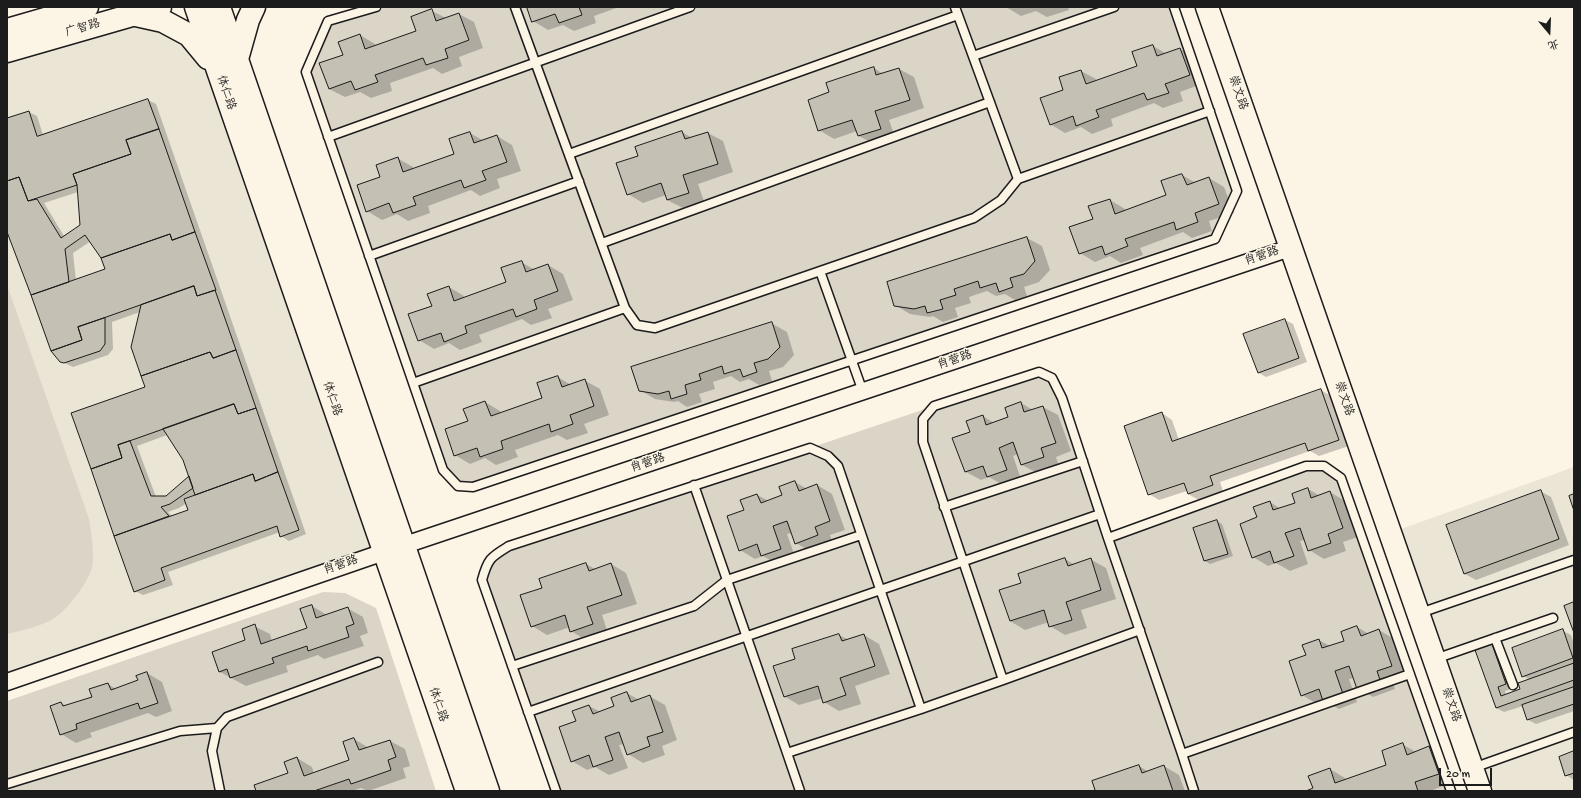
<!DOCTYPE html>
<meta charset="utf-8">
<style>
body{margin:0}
#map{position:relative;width:1581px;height:798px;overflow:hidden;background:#fcf5e5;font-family:"Gochi Hand","LXGW WenKai TC",sans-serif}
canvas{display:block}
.frame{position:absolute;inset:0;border:8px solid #1c1c1c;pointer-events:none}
.north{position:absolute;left:1529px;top:12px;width:40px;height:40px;-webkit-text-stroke:3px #fcf5e5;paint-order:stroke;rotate:161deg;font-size:11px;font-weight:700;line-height:16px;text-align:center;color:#1c1c1c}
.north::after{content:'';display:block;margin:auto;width:14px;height:18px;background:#1c1c1c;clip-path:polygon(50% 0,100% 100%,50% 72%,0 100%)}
.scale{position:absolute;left:1439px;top:768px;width:53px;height:18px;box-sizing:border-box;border:2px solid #1c1c1c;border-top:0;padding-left:5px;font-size:12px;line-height:14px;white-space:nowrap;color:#1c1c1c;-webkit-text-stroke:3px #fcf5e5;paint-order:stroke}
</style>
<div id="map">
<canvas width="1581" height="798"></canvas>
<div class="frame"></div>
<div class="north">北</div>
<div class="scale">20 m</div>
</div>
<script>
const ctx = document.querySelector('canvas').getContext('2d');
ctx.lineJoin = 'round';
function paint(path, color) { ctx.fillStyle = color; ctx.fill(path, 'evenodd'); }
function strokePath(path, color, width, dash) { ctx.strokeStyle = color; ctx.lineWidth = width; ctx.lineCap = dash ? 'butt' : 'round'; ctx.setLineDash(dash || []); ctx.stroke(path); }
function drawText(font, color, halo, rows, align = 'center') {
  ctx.font = font + ' "Gochi Hand","LXGW WenKai TC",sans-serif'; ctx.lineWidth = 3; ctx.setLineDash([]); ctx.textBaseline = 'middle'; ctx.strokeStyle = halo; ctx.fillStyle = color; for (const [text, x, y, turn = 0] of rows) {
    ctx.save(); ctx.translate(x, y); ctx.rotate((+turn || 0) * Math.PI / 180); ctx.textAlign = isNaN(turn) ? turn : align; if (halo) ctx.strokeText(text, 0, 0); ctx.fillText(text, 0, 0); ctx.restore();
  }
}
paint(new Path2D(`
 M133 15 163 21 218 70 384 552 7 682V51Z
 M1574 467V791H1480L1390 533Z`), '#ebe5d6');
paint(new Path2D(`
 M376 7H1174L1237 191 1215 239 473 487 458 486 443 470 306 72 328 21Z
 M7 285 89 519C91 531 95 556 92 568 88 582 69 608 56 617 43 626 23 630 7 634Z
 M1039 372 1052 378 1107 533 1306 466H1324L1341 478 1451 791H556L482 580 494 555 934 406Z
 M323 592 345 593 376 608 436 791H7V701Z`), '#dbd5c8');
paint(new Path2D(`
 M528 7H619L594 16 596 23 574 31 563 25 548 30 533 21Z
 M1006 7H1068L1069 10 1047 17 1036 11 1021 16Z
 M432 11 446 18 459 14 474 22 483 48 459 57 462 66 442 74 433 68 390 83 392 91 371 98 360 92 345 97 329 89 344 55 360 35 375 44 376 47 417 32Z
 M1153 46 1167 54 1180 49 1195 58 1204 83 1180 92 1183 101 1163 108 1154 103 1111 119 1113 126 1092 134 1081 127 1065 133 1050 124 1065 90 1081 71 1096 79 1097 82 1138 67Z
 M874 68 883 74 899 69 914 77 924 108 889 120 895 137 874 144 859 136 857 131 834 139 819 130 831 93Z
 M148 100 156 104 306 534 289 541 281 536 280 532 168 572 173 585 143 595 135 591 72 414 147 388 140 312 112 322 113 349 108 355 73 367 60 361 7 188V119L29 112 37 116 43 135ZM78 192 81 225 64 236 44 203ZM91 241 102 258 106 270 76 281 73 253ZM167 435 184 460 190 477 166 497H156L137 446ZM187 503 189 510 172 516 168 512 179 508Z
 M682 132 692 138 708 133 723 141 733 172 698 184 704 201 683 208 667 200 666 195 643 203 628 194Z
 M470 133 484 141 497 136 512 145 521 171 497 179 500 188 480 196 471 190 428 206 430 213 408 221 397 214 382 220 367 211 381 177 397 158 413 167V169L455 154Z
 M1182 175 1196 183 1209 178 1224 187 1234 213 1209 221 1212 231 1192 238 1183 232 1140 248 1143 255 1121 263 1110 256 1095 262 1080 253 1094 220 1110 200 1125 209 1126 211 1168 196Z
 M1027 238 1042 246 1050 270 1039 282 1024 287 1027 296 1015 300 1005 294 996 296 987 291 969 297 971 303 955 308 958 317 943 322 933 316 930 317 910 314 895 305Z
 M521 262 535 270 548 265 563 274 573 300 548 309 552 318 531 325 522 319 479 335 482 342 460 350 449 343 434 349 419 340 433 307 449 287 464 296 465 298 507 283Z
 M1285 320 1293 324 1307 362 1266 377 1259 373Z
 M771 323 787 332 794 355 783 367 769 371 772 381 759 385 749 379 740 382 731 376 713 382 715 389 699 394 702 402 687 407 678 401 674 402 655 399 640 390Z
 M558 377 571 385 584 380 600 389 609 415 584 424 588 433 567 440 558 435 515 450 518 457 496 465 485 458 470 464 455 455 469 422 485 402 500 411 501 413 543 398Z
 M1321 390 1331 396 1349 446 1319 456 1310 451 1220 482 1223 491 1199 500 1188 494 1187 491 1159 500 1149 494 1162 413 1172 420 1179 440Z
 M1021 403 1033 410 1043 407 1058 415 1071 451 1056 457 1059 466 1037 473 1022 465 1018 454 1013 456 1021 479 1003 485 989 477 981 480 966 472 971 433 983 416 994 423 1009 418Z
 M795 482 807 489 817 485 832 494 845 530 830 535 833 544 811 552 796 543 792 533 787 534 795 557 777 564 763 556 755 559 740 550 746 511 757 495 769 501 784 496Z
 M1308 489 1320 496 1330 492 1345 501 1358 537 1343 542 1346 551 1324 559 1309 550 1305 540 1300 541 1308 564 1290 571 1276 563 1268 566 1253 557 1258 518 1270 502 1281 509 1296 503Z
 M1540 491 1551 497 1569 545 1476 580 1465 574 1447 526Z
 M1217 521 1222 524 1233 556 1210 564 1205 561Z
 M1065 559 1075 565 1090 559 1106 568 1116 599 1081 610 1087 628 1065 635 1050 626 1049 622 1025 630 1010 621 1022 584Z
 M586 564 595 569 611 564 626 573 637 604 602 615 608 633 586 640 571 631 570 627 547 635 532 626 543 588Z
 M312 606 327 615 347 608 363 617 368 633 360 636 364 646 324 659 318 655 286 666 288 672 246 686 220 672 247 641 254 626 270 634 272 641 308 628Z
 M1357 627 1369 634 1379 630 1394 639 1407 675 1392 680 1395 689 1373 697 1358 688 1354 678 1349 679 1357 702 1339 709 1325 701 1317 704 1302 695 1307 656 1319 640 1330 646 1345 641Z
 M1563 631 1571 635 1574 644V711L1536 724 1528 720 1523 706 1504 712 1496 708 1492 645 1500 650 1514 688 1505 691 1506 695 1521 689 1530 680 1523 676Z
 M839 635 849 640 864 635 879 644 890 674 855 686 861 704 839 711 824 702 823 698 799 705 784 696 796 659Z
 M147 673 162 682 172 711 156 717 148 713 90 733 92 737 76 743 61 734V703L66 706 93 697 108 684 116 689 139 681Z
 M627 693 639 700 649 696 665 705 677 740 662 746 665 755 643 763 628 754 625 744 619 745 628 768 609 775 595 767 587 770 572 761 578 722 589 706 601 712 616 707Z
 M354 739 369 748 390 741 405 749 410 766 403 768 406 778 368 791 361 788 352 791H257L289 774 297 758 312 767 314 774 350 761Z
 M1402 744 1416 752 1429 748 1444 756 1454 782 1430 791H1308L1314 789 1330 769 1345 778 1346 780 1388 765Z
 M1574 752V780L1566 775Z
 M1139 766 1149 772 1164 766 1179 775 1185 791H1095Z`), '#0003');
const building = new Path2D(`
 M527 7H581H579L582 15 559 23 555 14 532 22Z
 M432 9 436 21 459 13 469 40 445 49 448 58 426 65 423 58 375 75 378 82 355 90 351 81 329 89 319 63 343 55 338 42 360 34 365 49 416 31 411 17Z
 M1153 45 1157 56 1180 48 1190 75 1165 84 1169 93 1147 100 1144 93 1096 110 1099 117 1076 126 1073 116 1050 125 1040 98 1063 90 1059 77 1081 70 1086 84 1137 66 1132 52Z
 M874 67 876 75 899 68 910 100 875 111 881 129 858 136 852 120 818 131 808 100 829 92 826 83Z
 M148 99 159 129 126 140 131 154 73 174 77 185 28 201 19 177 7 181V118L29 111 37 136Z
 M159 129 195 232 172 240 170 234 101 258 85 235 65 249 69 282 31 295 7 232V181L19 177 28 201 37 199 61 238 80 225 77 185 73 174 131 154 126 140Z
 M682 131 685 139 708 132 718 164 683 175 689 193 667 200 661 183 627 195 616 163 638 156 635 147Z
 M470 132 474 143 497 135 507 162 482 171 486 180 464 188 461 180 413 197 416 205 393 213 389 203 366 212 357 185 380 177 376 165 398 157 403 172 454 154 449 139Z
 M1182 174 1187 185 1209 177 1219 204 1195 213 1198 222 1176 230 1174 222 1125 239 1128 246 1105 255 1102 246 1079 254 1069 227 1093 219 1088 206 1110 199 1115 214 1166 195 1161 181Z
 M195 232 216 290 197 296 194 286 78 327 82 340 51 351 31 295 105 269 101 258 170 234 172 240Z
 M1027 237 1035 261 1024 274 1010 278 1013 287 999 292 996 283 980 288 978 281 954 289 956 295 940 300 943 309 927 313 925 306 914 309 894 306 887 282Z
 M522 261 526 272 548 264 558 291 534 300 537 309 516 317 513 309 465 326 467 333 444 342 441 333 418 341 408 314 432 306 427 294 449 286 454 301 506 282 501 268Z
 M194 286 197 296 215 290 236 350 213 358 210 352 141 376 131 347 141 305Z
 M105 318V344L100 351 64 363 60 362 51 351 82 340 78 327Z
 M1285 319 1299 358 1258 373 1243 334Z
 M772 322 780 347 768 359 754 363 757 372 743 377 740 369 724 374 722 366 699 374 701 380 685 385 687 394 671 399 669 391 658 394 639 391 631 367Z
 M236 350 256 408 238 414 234 404 118 445 122 458 91 469 71 413 145 387 141 376 210 352 213 358Z
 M558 376 562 387 585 379 594 406 570 415 573 424 551 432 549 424 501 441 503 449 480 457 477 448 454 456 445 429 468 421 463 409 485 401 491 416 542 398 537 383Z
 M1321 389 1339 440 1308 451 1305 443 1210 476 1213 485 1188 494 1184 483 1148 495 1124 426 1162 412 1172 441Z
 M1021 402 1024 412 1043 406 1056 443 1041 448 1044 457 1021 465 1013 442 999 448 1007 470 987 477 983 466 965 472 952 438 970 432 966 421 983 415 986 425 1008 417 1005 408Z
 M234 404 238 414 256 408 278 472 255 481 253 474 195 495 183 460 163 429Z
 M130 441 151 496H166L189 476 193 488 170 504 161 507 169 516 114 536 91 469 122 458 118 445Z
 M278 472 299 530 280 537 277 526 161 568 165 580 134 592 114 536 188 510 184 499 253 474 255 481Z
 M795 481 799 491 817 484 830 521 815 527 818 535 795 544 787 521 773 526 781 549 761 556 757 544 739 551 727 516 744 510 740 500 757 494 761 503 782 495 779 487Z
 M1308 488 1311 498 1330 491 1343 528 1328 534 1331 543 1308 551 1300 528 1285 533 1294 556 1274 563 1270 551 1252 558 1240 524 1257 517 1253 507 1270 501 1273 510 1295 503 1292 494Z
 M1541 490 1559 539 1464 574 1446 525Z
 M1574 494V511L1569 496Z
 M1217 520 1228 554 1204 561 1193 528Z
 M1065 558 1068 566 1091 558 1101 590 1066 602 1072 620 1049 627 1044 610 1010 621 999 590 1021 583 1018 574Z
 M586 563 589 571 611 563 622 595 587 607 593 624 570 632 565 615 531 627 520 595 542 588 539 579Z
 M1574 602V633L1564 606Z
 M312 605 316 618 348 607 354 624 346 627 349 637 308 651 307 646 272 658 274 663 230 678 227 669 219 672 212 652 245 640 242 629 255 624 261 644 307 628 300 609Z
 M1357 626 1361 636 1379 629 1392 666 1377 671 1380 680 1357 689 1349 666 1335 671 1343 694 1323 701 1319 689 1301 696 1289 661 1306 655 1302 645 1319 639 1322 648 1344 641 1341 632Z
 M1563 629 1573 658 1522 677 1512 648Z
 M839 634 842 641 864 634 875 666 840 678 846 695 823 703 818 686 784 697 773 666 795 659 792 649Z
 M1492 644 1506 684 1498 687 1501 696 1520 689 1518 683 1574 663V680L1496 708 1475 650Z
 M147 672 158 703 140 709 138 703 76 724 77 729 60 735 50 706 61 702 63 706 92 697 89 689 108 683 111 690 138 680 136 676Z
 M1574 687V704L1527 720 1522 705Z
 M627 692 631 702 650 695 663 732 647 737 650 746 627 755 619 732 605 737 613 760 593 767 589 755 571 762 559 727 576 721 572 711 589 705 593 714 614 706 611 698Z
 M354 738 359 750 390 740 396 757 388 760 391 770 351 784 349 779 314 791H256L254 785 288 773 284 762 297 757 304 776 349 760 343 742Z
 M1403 743 1407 755 1429 746 1439 774 1415 782 1418 791H1306L1313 788 1308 776 1330 768 1335 783 1386 765 1382 751Z
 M1574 751V773L1565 776 1559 757Z
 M1139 765 1142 773 1164 765 1173 791H1092L1095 790 1092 781Z`);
paint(building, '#c4c0b3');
strokePath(building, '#1c1c1c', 1);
const lane = new Path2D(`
 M376 7 328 21 306 72 443 470 458 486 473 487 1215 239 1237 191 1174 7
 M515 7 625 308 637 325 655 328 974 218 1001 200 1018 179 955 7
 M973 56 1114 7
 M328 137 690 7
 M569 154 958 15
 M1018 179 1210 111
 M602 243 990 102
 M369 256 579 181
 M820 271 863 392
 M413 383 625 308
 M694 485 787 753
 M944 507 1083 461
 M1108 538 1182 754 1410 674
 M1420 613 1574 560
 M1495 638 1513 685
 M1435 659 1553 618
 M512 666 694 606 727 580 861 535
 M1003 680 1140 630
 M528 712 1100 514
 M1182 754 1194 791
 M1473 768 1574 732
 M7 784 180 731 217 728
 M220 791 212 751 217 728 227 717 378 662
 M556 791 482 580C488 558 491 557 509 546L810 448 828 456 838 466 921 709 1003 680 923 442V419L934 406 1039 372 1052 378 1062 398 1108 538 1306 466H1324L1341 478 1451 791
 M800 791 787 753 921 709`);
const street = new Path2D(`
 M7 682 384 552 1290 248`);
const secondary = new Path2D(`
 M196 7 467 791
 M219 7 488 791
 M1207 7 1480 791
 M136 15 163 21 189 35 208 58
 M7 30 87 7
 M7 51 160 7
 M237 59 248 20 254 7`);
strokePath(lane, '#1c1c1c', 11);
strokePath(street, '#1c1c1c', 19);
strokePath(secondary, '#1c1c1c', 25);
strokePath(lane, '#fcf5e5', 8);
strokePath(street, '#fcf5e5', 16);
strokePath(secondary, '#fcf5e5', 22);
drawText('12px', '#1c1c1c', '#fcf5e5', [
 ["广智路",83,29,-16],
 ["体仁路",225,93,71],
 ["崇文路",1237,93,71],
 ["肖营路",1262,257,-19],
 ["肖营路",955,361,-19],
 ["体仁路",331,399,71],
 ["崇文路",1343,399,71],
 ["肖营路",648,464,-19],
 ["肖营路",341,566,-19],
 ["体仁路",437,705,71],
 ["崇文路",1450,705,71]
]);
</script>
